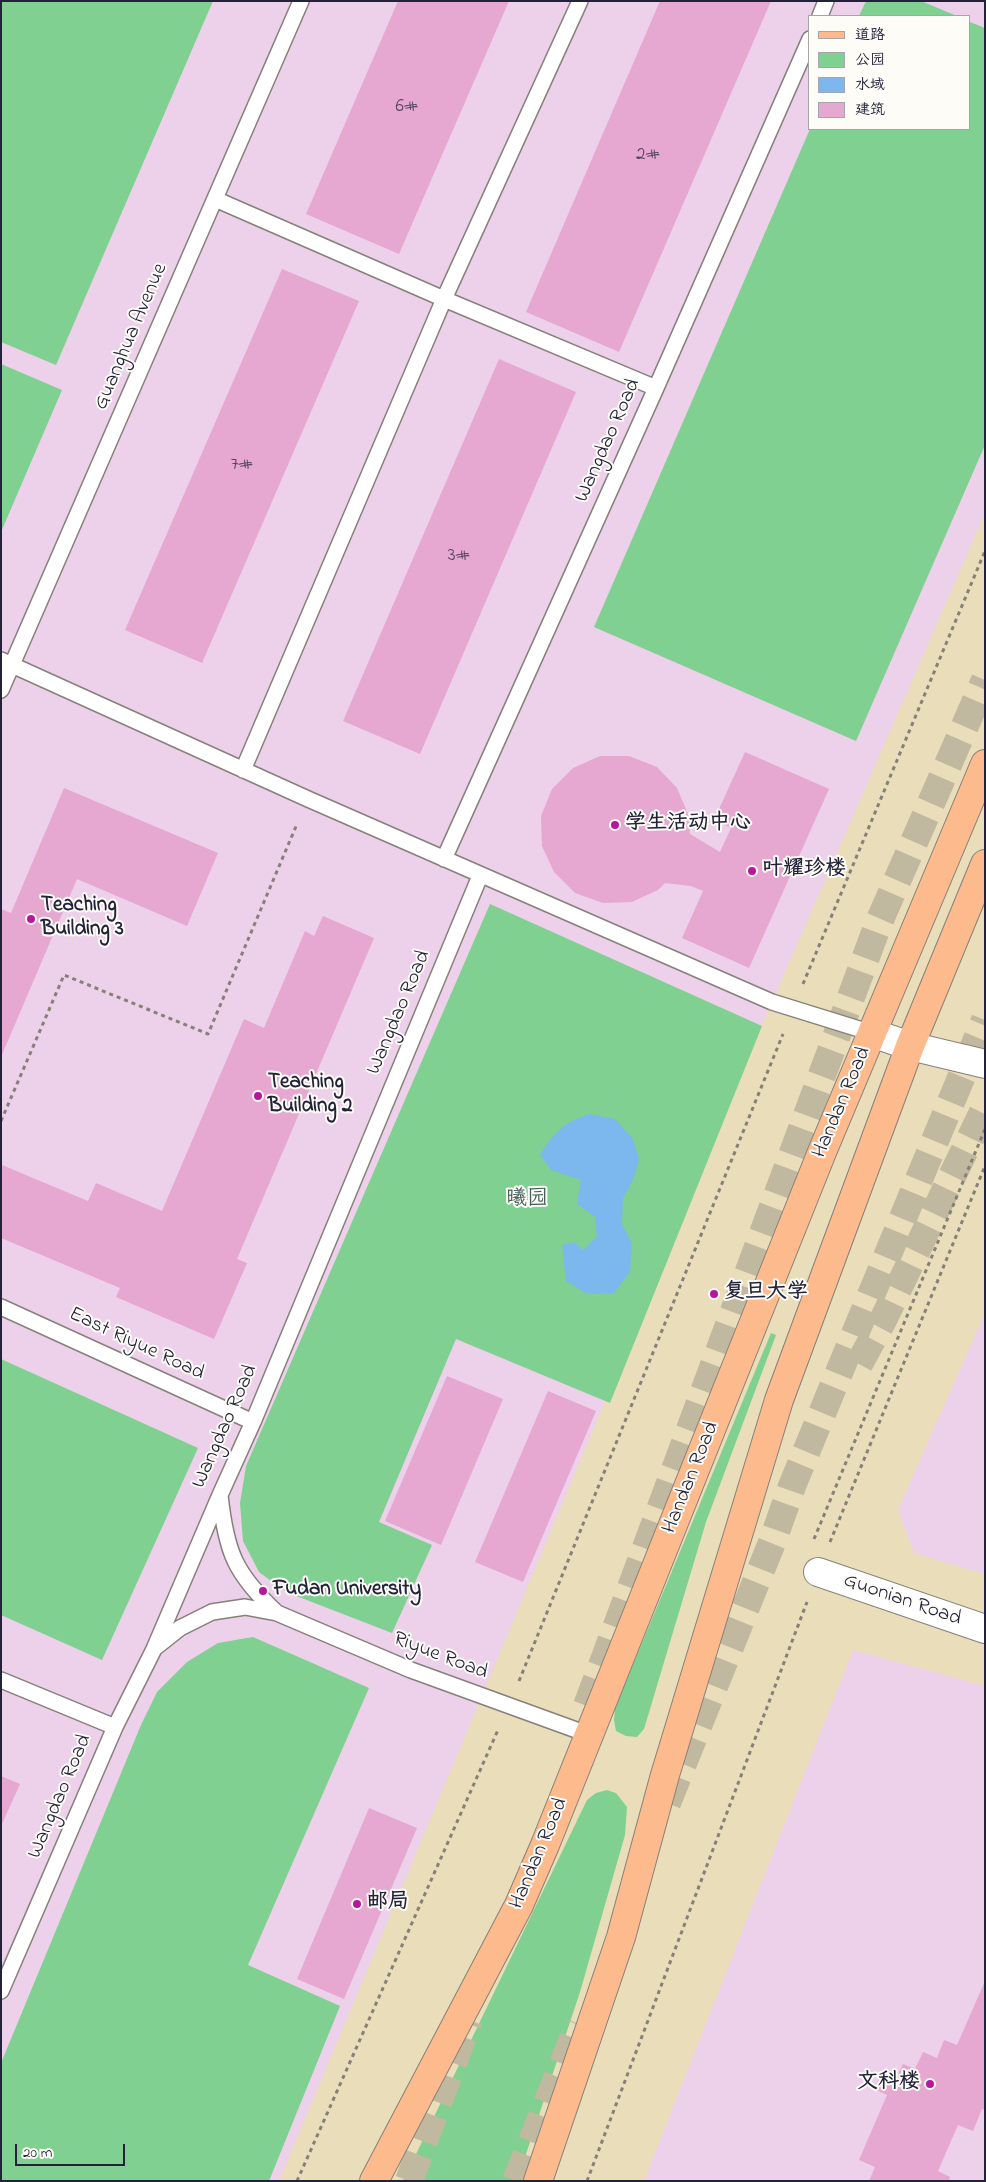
<!DOCTYPE html>
<meta charset="utf-8">
<style>
body{margin:0}
#map{position:relative;width:986px;height:2182px;overflow:hidden;background:#e9deb9;font-family:"Indie Flower","LXGW WenKai TC",sans-serif}
canvas{display:block}
.frame{position:absolute;inset:0;border:2px solid #22223b;pointer-events:none}
.legend{position:absolute;left:808px;top:15px;width:162px;height:115px;box-sizing:border-box;background:#fdfcf7;border:1px solid #a5a5ac;margin:0;padding:6px 9px;list-style:none;font-size:15px;color:#22223b}
.legend li{display:flex;align-items:center;gap:10px;height:25px}
.legend b{width:25px;border:1px solid #a5a5ac}
.scale{position:absolute;left:15px;top:2144px;width:110px;height:22px;box-sizing:border-box;border:2px solid #22223b;border-top:0;padding-left:6px;font-size:15px;line-height:18px;white-space:nowrap;color:#22223b;-webkit-text-stroke:4px #fdfcf7;paint-order:stroke}
</style>
<div id="map">
<canvas width="986" height="2182"></canvas>
<div class="frame"></div>
<ul class="legend">
<li><b style="height:6px;background:#fcba8d"></b>道路</li>
<li><b style="height:14px;background:#7fd091"></b>公园</li>
<li><b style="height:14px;background:#7cb8ee"></b>水域</li>
<li><b style="height:14px;background:#e6a8d1"></b>建筑</li>
</ul>
<div class="scale">20 m</div>
</div>
<script>
const ctx = document.querySelector('canvas').getContext('2d');
ctx.lineJoin = 'round';
function paint(path, color) { ctx.fillStyle = color; ctx.fill(path, 'evenodd'); }
function strokePath(path, color, width, dash) { ctx.strokeStyle = color; ctx.lineWidth = width; ctx.lineCap = dash ? 'butt' : 'round'; ctx.setLineDash(dash || []); ctx.stroke(path); }
function drawText(font, color, halo, rows, align = 'center') {
  ctx.font = font + ' "Indie Flower","LXGW WenKai TC",sans-serif'; ctx.lineWidth = 4; ctx.setLineDash([]); ctx.textBaseline = 'middle'; ctx.strokeStyle = halo; ctx.fillStyle = color; for (const [text, x, y, turn = 0] of rows) {
    ctx.save(); ctx.translate(x, y); ctx.rotate((+turn || 0) * Math.PI / 180); ctx.textAlign = isNaN(turn) ? turn : align; if (halo) ctx.strokeText(text, 0, 0); ctx.fillText(text, 0, 0); ctx.restore();
  }
}
paint(new Path2D(`
 M1 1H985V513L772 1002 279 2181H1ZM810 16H970V129H810Z
 M985 1313V1574L914 1553 898 1510Z
 M853 1650 985 1686V2181H644Z`), '#edd0e9');
paint(new Path2D(`
 M1 1H213L56 365 1 342Z
 M866 1H921L957 16H859Z
 M970 22 985 28V445L856 741 594 627 810 129H970Z
 M1 364 62 390 1 532Z
 M490 904 762 1026 610 1403 456 1339 379 1522 432 1545 392 1633 286 1592 259 1572 243 1541 240 1503 246 1466Z
 M771 1333 776 1335 706 1522 644 1729 637 1737 626 1736 616 1731 614 1720 615 1708Z
 M1 1359 198 1448 102 1660 1 1615Z
 M253 1637 369 1688 248 1965 340 2006 269 2181H1V2063L141 1725 157 1692 187 1662 218 1643Z
 M607 1790 616 1793 627 1807 625 1835 580 1992 517 2181H403L587 1800 596 1793Z`), '#7fd091');
paint(new Path2D(`
 M589 1114 615 1119 633 1139 639 1160 633 1180 623 1198 622 1224 632 1243 630 1272 614 1293 587 1294 566 1281 562 1245 574 1242 583 1250 597 1236 595 1217 577 1204 581 1180 551 1170 540 1155C554 1132 563 1123 589 1114Z`), '#7cb8ee');
paint(new Path2D(`
 M398 1H509L399 254 306 214Z
 M660 1H771L619 352 526 312Z
 M282 269 359 301 202 663 125 630Z
 M499 359 576 392 420 754 343 721Z
 M745 752 829 789 749 968 682 938 703 891 691 886 665 883 658 890 632 902 603 903 575 893 554 872 542 846 541 816 552 789 573 768 600 756H629L657 767 677 788 688 814 690 834 720 852 731 828 714 820Z
 M64 788 218 853 187 926 77 879 1 1057V909L11 913Z
 M323 916 374 938 237 1259 247 1263 214 1339 116 1297 120 1288 1 1238 2 1165 88 1201 96 1183 162 1211 244 1019 264 1028 305 931 314 936Z
 M447 1376 503 1399 441 1545 385 1521Z
 M548 1391 596 1411 523 1582 475 1562Z
 M1 1776 20 1784 1 1826Z
 M369 1808 417 1828 344 1999 297 1979Z
 M985 1981V2110L982 2109 973 2131 958 2125 938 2171 950 2177 949 2181H869L875 2167 859 2160 887 2095 874 2089 881 2074 895 2080 903 2064 915 2069 923 2052 937 2058 944 2040 957 2045Z`), '#e6a8d1');
strokePath(new Path2D(`
 M859 1364 883 1320 985 1108
 M587 1706 879 922 985 680
 M667 1803 773 1540 792 1486 985 1020
 M409 2181 469 2020
 M516 2181 579 2024`), '#c1b8a0', 28, [28, 14]);
const service = new Path2D(`
 M820 16 826 1
 M215 199 444 299 656 388
 M1 660 308 799 772 1002 872 1033
 M1 690 301 1
 M243 770 444 299 580 1
 M444 859 656 388 810 39
 M1 1307 253 1422
 M220 1495C226 1552 235 1574 277 1613
 M156 1647 180 1628 212 1612 245 1607 277 1613 411 1670 590 1735
 M1 1680 115 1727
 M1 1991 115 1727 154 1649 220 1495 253 1422 480 876`);
const minor = new Path2D(`
 M818 1572 985 1629`);
const tertiary = new Path2D(`
 M872 1033 910 1046 985 1064`);
const primary = new Path2D(`
 M374 2181 519 1905 545 1845 822 1152 985 764
 M538 2181 621 1937 665 1775 779 1400 910 1046 985 864`);
strokePath(service, '#86807a', 18);
strokePath(minor, '#86807a', 30);
strokePath(tertiary, '#86807a', 30);
strokePath(primary, '#86807a', 30);
strokePath(new Path2D(`
 M803 984 985 551
 M1 1121 64 975 208 1034 297 824
 M814 1539 985 1129
 M830 1542 985 1166
 M519 1681 783 1034
 M297 2181 498 1730
 M587 2181 807 1602`), '#86807a', 3, [4, 4]);
strokePath(service, '#fff', 15);
strokePath(minor, '#fff', 28);
strokePath(tertiary, '#fff', 28);
strokePath(primary, '#fcba8d', 28);
for (const [x, y, r, color] of [
 [615,825,5,"#b5179e"],
 [752,871,5,"#b5179e"],
 [31,919,5,"#b5179e"],
 [258,1096,5,"#b5179e"],
 [714,1294,5,"#b5179e"],
 [263,1591,5,"#b5179e"],
 [357,1904,5,"#b5179e"],
 [930,2084,5,"#b5179e"]
]) { const dot = new Path2D(); dot.arc(x, y, r, 0, 2 * Math.PI); ctx.fillStyle = color; ctx.fill(dot); strokePath(dot, '#fdfcf7', 2); }
drawText('19px', '#534460', null, [
 ["6#",407,108],
 ["2#",648,156],
 ["7#",242,466],
 ["3#",459,557]
]);
drawText('21px', '#22223b', '#fdfcf7', [
 ["Guanghua Avenue",132,337,-67],
 ["Wangdao Road",609,441,-66],
 ["Wangdao Road",400,1013,-67],
 ["Handan Road",843,1103,-67],
 ["East Riyue Road",136,1345,25],
 ["Wangdao Road",226,1427,-66],
 ["Handan Road",692,1478,-68],
 ["Guonian Road",902,1601,19],
 ["Riyue Road",440,1657,21],
 ["Wangdao Road",61,1797,-67],
 ["Handan Road",540,1854,-67]
]);
drawText('bold 21px', '#22223b', '#fdfcf7', [
 ["学生活动中心",625,825],
 ["叶耀珍楼",762,871],
 ["Teaching",41,907],
 ["Building 3",41,931],
 ["Teaching",268,1084],
 ["Building 2",268,1108],
 ["复旦大学",724,1294],
 ["Fudan University",273,1591],
 ["邮局",367,1904],
 ["文科楼",920,2084,"right"]
], 'left');
drawText('21px', '#435f59', '#fdfcf7', [
 ["曦园",527,1201]
]);
</script>
